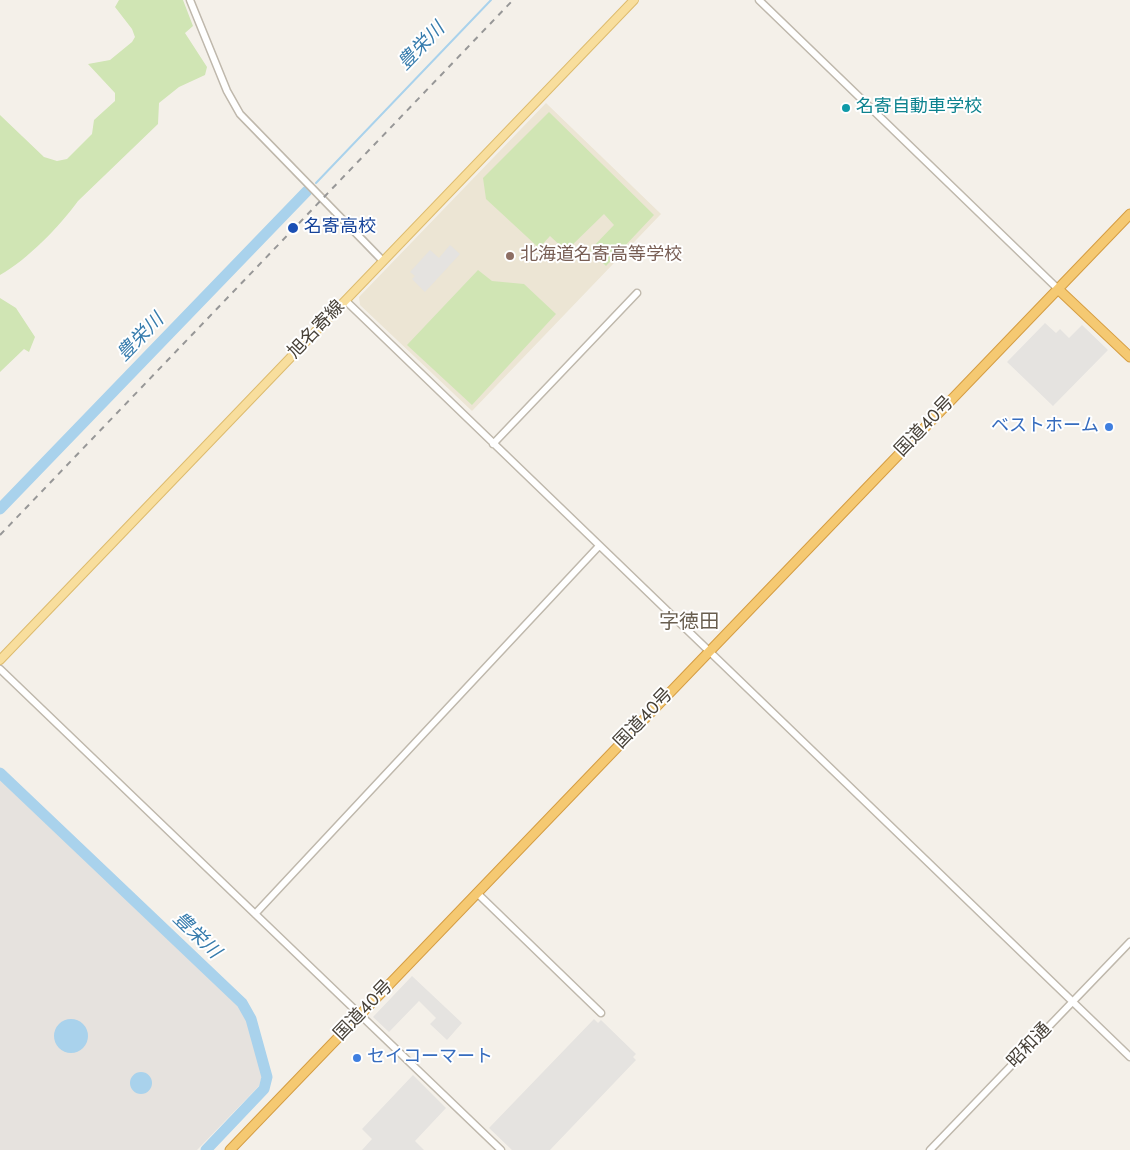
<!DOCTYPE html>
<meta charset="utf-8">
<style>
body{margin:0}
canvas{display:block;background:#f4f0e9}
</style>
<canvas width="1130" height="1150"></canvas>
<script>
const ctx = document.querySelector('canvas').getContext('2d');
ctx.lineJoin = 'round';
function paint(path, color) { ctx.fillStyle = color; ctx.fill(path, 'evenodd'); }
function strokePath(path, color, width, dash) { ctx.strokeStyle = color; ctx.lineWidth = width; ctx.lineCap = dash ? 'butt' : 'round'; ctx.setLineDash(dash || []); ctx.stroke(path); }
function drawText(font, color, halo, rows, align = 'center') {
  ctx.font = font + ' Jost,"Noto Sans JP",sans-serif'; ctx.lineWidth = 4; ctx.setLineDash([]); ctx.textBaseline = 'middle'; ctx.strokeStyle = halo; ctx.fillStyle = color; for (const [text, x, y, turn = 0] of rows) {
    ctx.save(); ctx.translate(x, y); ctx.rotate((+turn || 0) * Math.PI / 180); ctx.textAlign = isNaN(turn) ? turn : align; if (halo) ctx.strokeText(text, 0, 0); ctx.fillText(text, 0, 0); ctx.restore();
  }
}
paint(new Path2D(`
 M0 778 237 1004 249 1024 262 1076 259 1086 197 1150H0Z`), '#e6e2de');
paint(new Path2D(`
 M546 103 661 214 472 411 360 305 359 297Z`), '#ece5d4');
paint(new Path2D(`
 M119 0H183L193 26 185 33 207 67 205 75 179 87 159 103 158 124 78 201C60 226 27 260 0 275V115L44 157 57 161 67 159 92 134 94 120 115 101V93L88 64 110 60 132 42 135 37 132 29 115 7Z
 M549 112 654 215 606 266 590 250 614 225 604 214 566 251 550 236 539 248 486 199 483 178Z
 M478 270 492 281 524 284 556 314 472 405 407 345Z
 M0 298 16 308 35 337 29 352 24 349 0 372Z`), '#d0e5b4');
paint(new Path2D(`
 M450 245 460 254 425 292 412 279 415 276 410 272 430 250 439 258Z
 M1045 323 1056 333 1060 329 1069 338 1082 325 1108 350 1053 406 1007 362Z
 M412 976 462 1023 447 1040 430 1024 436 1018 419 1001 389 1032 373 1017Z
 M594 1019 598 1023 601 1020 636 1054 633 1057 636 1060 550 1150H512L489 1128Z
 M413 1075 446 1108 415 1141 424 1150H362L372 1139 362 1129Z`), '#e5e3e0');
paint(new Path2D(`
 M54 1036a17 17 0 1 1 34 0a17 17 0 1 1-34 0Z
 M130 1083a11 11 0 1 1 22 0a11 11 0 1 1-22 0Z`), '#a9d2ec');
strokePath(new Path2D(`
 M316 183 491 0`), '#a9d2ec', 2);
strokePath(new Path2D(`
 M0 509 307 191
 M0 773 242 1003 251 1019 267 1077 264 1089 206 1150`), '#a9d2ec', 11);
const minor = new Path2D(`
 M190 0 227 91 240 114 383 261
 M759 0 1058 289
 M346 301 1130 1057
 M493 444 637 293
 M0 669 501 1150
 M477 893 601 1013
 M255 914 599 546
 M930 1150 1130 942`);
const major = new Path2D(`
 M0 660 634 0`);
const highway = new Path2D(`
 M1058 289 1130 357
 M230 1150 1130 214`);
strokePath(minor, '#bfb8ac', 9);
strokePath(major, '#ddbb6e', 10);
strokePath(highway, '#d59d42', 11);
strokePath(minor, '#fff', 6);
strokePath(major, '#f8de9d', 8);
strokePath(highway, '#f5c972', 9);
strokePath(new Path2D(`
 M0 535 513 0`), '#979797', 2, [6, 6]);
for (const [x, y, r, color] of [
 [846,108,5,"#0f9aa8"],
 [293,228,6,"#1a4fb4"],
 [510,256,5,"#8d6e63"],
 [1109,427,5,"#3f7fe0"],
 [357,1058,5,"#3f7fe0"]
]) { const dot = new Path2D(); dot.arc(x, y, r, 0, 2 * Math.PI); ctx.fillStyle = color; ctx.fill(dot); strokePath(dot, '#fff', 2); }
drawText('18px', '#0d838f', '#fff', [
 ["名寄自動車学校",856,108]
], 'left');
drawText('18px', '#164399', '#fff', [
 ["名寄高校",304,228]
], 'left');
drawText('18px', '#785e54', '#fff', [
 ["北海道名寄高等学校",520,256]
], 'left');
drawText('18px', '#474138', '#fff', [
 ["旭名寄線",317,330,-46],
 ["国道40号",925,427,-46],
 ["国道40号",644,719,-46],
 ["国道40号",364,1011,-46],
 ["昭和通",1030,1046,-46]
]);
drawText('18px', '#366cbe', '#fff', [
 ["ベストホーム",1099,427],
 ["セイコーマート",367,1058,"left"]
], 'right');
drawText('italic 19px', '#377cad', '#fff', [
 ["豊栄川",422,47,-46],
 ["豊栄川",141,338,-46],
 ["豊栄川",196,936,44]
]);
drawText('20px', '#695f50', '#fff', [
 ["字徳田",689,623]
]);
</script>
